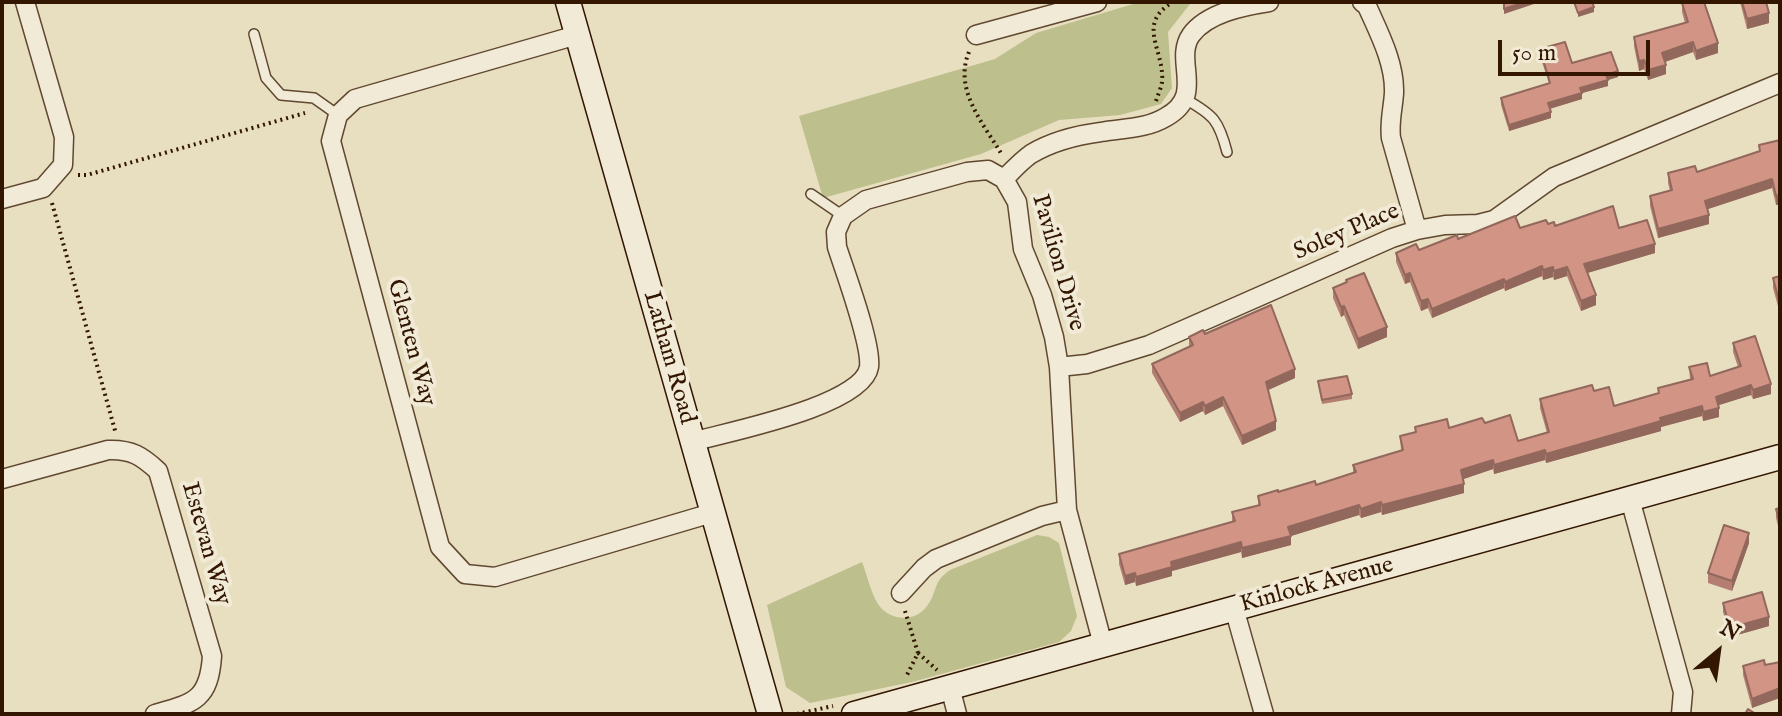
<!DOCTYPE html>
<style>
body{margin:0}
#map{position:relative;width:1782px;height:716px;overflow:hidden;background:#e8dec0;font-family:"IM FELL English",serif}
canvas{display:block}
.frame{position:absolute;inset:0;border:4px solid #321600;pointer-events:none}
.north{position:absolute;left:1678px;top:612px;width:80px;height:80px;-webkit-text-stroke:6px #f0ead6;paint-order:stroke;rotate:29deg;font-size:22px;font-weight:700;line-height:32px;text-align:center;color:#321600}
.north::after{content:'';display:block;margin:auto;width:28px;height:36px;background:#321600;clip-path:polygon(50% 0,100% 100%,50% 72%,0 100%)}
.scale{position:absolute;left:1498px;top:40px;width:152px;height:36px;box-sizing:border-box;border:4px solid #321600;border-top:0;padding-left:10px;font-size:24px;line-height:28px;white-space:nowrap;color:#321600;-webkit-text-stroke:6px #f0ead6;paint-order:stroke}
</style>
<div id="map">
<canvas width="1782" height="716"></canvas>
<div class="frame"></div>
<div class="north">N</div>
<div class="scale">50 m</div>
</div>
<script>
const ctx = document.querySelector('canvas').getContext('2d');
ctx.lineJoin = 'round';
function paint(path, color) { ctx.fillStyle = color; ctx.fill(path, 'evenodd'); }
function strokePath(path, color, width, dash) { ctx.strokeStyle = color; ctx.lineWidth = width; ctx.lineCap = dash ? 'butt' : 'round'; ctx.setLineDash(dash || []); ctx.stroke(path); }
function drawText(font, color, halo, rows, align = 'center') {
  ctx.font = font + ' "IM FELL English",serif'; ctx.lineWidth = 8; ctx.setLineDash([]); ctx.textBaseline = 'middle'; ctx.strokeStyle = halo; ctx.fillStyle = color; for (const [text, x, y, turn = 0] of rows) {
    ctx.save(); ctx.translate(x, y); ctx.rotate((+turn || 0) * Math.PI / 180); ctx.textAlign = isNaN(turn) ? turn : align; if (halo) ctx.strokeText(text, 0, 0); ctx.fillText(text, 0, 0); ctx.restore();
  }
}
paint(new Path2D(`
 M1140 2H1197L1190 4 1168 32 1172 88 1161 104 1120 115 1059 120 981 154 823 198 799 116 995 59 1036 33Z
 M1037 535 1049 537 1059 543 1077 616 1071 631 1059 642 912 682 810 703 786 687 767 605 862 562C867 575 871 593 878 604 889 621 915 623 927 606 938 592 932 582 950 570Z`), '#bdbf8d');
const lane = new Path2D(`
 M254 34 266 78 281 95 314 98 338 115
 M1185 99C1214 115 1219 121 1227 152
 M811 194 843 216`);
const street = new Path2D(`
 M1362 2 1367 6C1379 33 1395 63 1394 93 1393 109 1389 122 1391 138L1417 230
 M577 35 355 99 338 115 331 141 440 547 465 574 495 577 712 513
 M976 35 1097 2
 M1004 179C1012 171 1021 161 1031 154 1051 142 1078 135 1101 132 1124 128 1146 129 1166 117 1206 95 1173 61 1191 35 1207 13 1243 6 1269 2
 M2 199 43 188 63 165 64 137 25 2
 M1059 367 1087 364 1149 345 1392 238 1417 230 1445 225 1478 224 1494 220 1554 177 1780 83
 M692 442C727 432 863 406 869 367 872 344 845 272 837 247L836 232 843 216 866 200 967 172 988 170 1004 179 1017 202 1023 249 1042 295 1054 337 1059 367 1067 510 1103 645
 M2 479 108 450C131 449 142 456 158 471L212 656C209 700 194 703 155 714
 M1630 499 1683 692 1681 714
 M901 593 924 568 936 559 1042 516 1067 510
 M1234 608 1264 714
 M950 687 957 714`);
const secondary = new Path2D(`
 M568 2 770 714
 M854 714 1780 457`);
strokePath(lane, '#604830', 12);
strokePath(street, '#604830', 21);
strokePath(secondary, '#321600', 27);
strokePath(new Path2D(`
 M969 52C953 90 984 124 1002 155
 M1156 101C1158 95 1161 88 1162 82 1165 50 1135 24 1173 2
 M78 175H87L305 113
 M52 203 116 434
 M905 611 918 653 906 677
 M918 653 937 670
 M797 714 833 706`), '#321600', 4, [2, 4]);
strokePath(lane, '#f0ead6', 9);
strokePath(street, '#f0ead6', 18);
strokePath(secondary, '#f0ead6', 24);
paint(new Path2D(`
 M1740 2H1766L1769 23 1747 29Z
 M1682 3 1718 53 1696 60 1693 52 1665 62 1666 74 1648 80 1644 69 1639 71 1634 46V37L1685 23 1682 12Z
 M1540 49 1572 63 1618 77 1608 80V86L1582 93V99L1550 109 1551 118 1509 131 1501 105V98L1549 83 1540 56Z
 M1780 140V204L1776 205 1772 188 1708 209 1709 224 1658 238 1650 206V196L1670 191 1668 183V173L1697 172 1759 152V145Z
 M1548 224 1619 228 1655 253 1587 273 1596 305 1581 311 1567 276 1554 280 1553 277 1543 280 1542 276 1505 291 1504 288 1432 318 1428 308 1421 311 1410 282 1405 284 1396 262V253L1419 250 1458 239Z
 M1780 276V310H1779L1773 288V278Z
 M1346 280 1387 337 1358 349 1344 315 1341 317 1333 298V288L1346 283Z
 M1205 334 1295 378 1268 390 1276 430 1242 445 1223 406 1205 415 1203 411 1180 422 1152 373V364L1189 347V337Z
 M1733 343 1771 394 1753 399 1751 395 1719 405V417L1703 421 1702 416 1661 427V431L1546 463 1545 460 1494 474 1493 469 1463 479 1464 493 1382 515 1381 512 1361 518 1359 515 1291 536V545L1242 558 1241 552 1172 571V576L1136 586 1135 582 1125 585 1119 564V554L1232 522V512L1258 506V496L1316 485 1353 473V465L1401 450 1400 436 1415 432V427L1449 428 1485 423 1518 441 1547 433 1540 408V399L1594 391 1614 406 1658 393V388L1690 379 1689 367 1710 376 1738 367 1733 352Z
 M1318 381 1352 394V399L1322 404Z
 M1780 508V534L1776 518V509Z
 M1749 543 1732 591 1708 583V573Z
 M1723 603 1769 626 1730 637 1723 612Z
 M1765 665 1752 708 1743 675V666Z`), '#b47f72');
paint(new Path2D(`
 M1525 2H1540L1504 14V9Z
 M1594 7V12L1578 17V13Z
 M1769 13V23L1747 29V19Z
 M1693 42V52L1662 63V53Z
 M1718 43V53L1696 60V51Z
 M1644 60V69L1639 71V61Z
 M1666 65V74L1648 80V70Z
 M1618 71V77L1608 80V86L1582 93V99L1548 109V103L1606 75Z
 M1551 112V118L1509 131V125Z
 M1772 179V188L1705 210V201Z
 M1780 195V204L1776 205V196Z
 M1709 215V224L1658 238V229Z
 M1655 244V253L1584 274V264Z
 M1542 266V276L1505 291V282Z
 M1553 267V277L1543 280V270Z
 M1567 267V276L1554 280V271Z
 M1410 273V282L1405 284V275Z
 M1504 279V288L1432 318V309Z
 M1596 295V305L1581 311V301Z
 M1428 299V308L1421 311V301Z
 M1344 306V315L1341 317V307Z
 M1387 327V337L1358 349V339Z
 M1295 369V378L1266 391V382Z
 M1771 384V394L1753 399V390Z
 M1751 385V395L1716 406V397Z
 M1223 397V406L1205 415V406Z
 M1203 402V411L1180 422V413Z
 M1702 406V416L1661 427V431L1546 463V454L1660 418Z
 M1719 408V417L1703 421V412Z
 M1276 421V430L1242 445V436Z
 M1545 450V460L1494 474V465Z
 M1493 460V469L1461 480V470Z
 M1464 484V493L1382 515V505Z
 M1381 502V512L1361 518V509Z
 M1359 505V515L1291 536V545L1242 558V548L1288 527Z
 M1749 533V543L1732 591V581Z
 M1241 542V552L1172 571V576L1136 586V577L1171 562Z
 M1135 573V582L1125 585V576Z
 M1769 617V626L1730 637V628Z
 M1780 688V698L1752 708V699Z`), '#92685d');
const building = new Path2D(`
 M1504 2H1525L1504 9Z
 M1574 2H1592L1594 7 1578 13Z
 M1685 2H1704L1718 43 1696 51 1693 42 1662 53 1666 65 1648 70 1644 60 1639 61 1634 37 1688 22 1682 3Z
 M1742 2H1766L1769 13 1747 19Z
 M1565 42 1572 63 1611 52 1618 71 1606 75 1608 80 1580 88 1582 93 1548 103 1551 112 1509 125 1501 98 1550 83 1540 49Z
 M1780 140V195L1776 196 1772 179 1705 201 1709 215 1658 229 1650 196 1672 190 1668 173 1695 166 1697 172 1760 151 1759 145Z
 M1613 206 1619 228 1647 220 1655 244 1584 264 1596 295 1581 301 1567 267 1554 271 1553 267 1543 270 1542 266 1505 282 1504 279 1432 309 1428 299 1421 301 1410 273 1405 275 1396 253 1416 244 1419 250 1457 235 1458 239 1515 216 1520 228 1546 220 1548 224 1554 222 1555 226Z
 M1364 273 1387 327 1358 339 1344 306 1341 307 1333 288 1347 282 1346 280Z
 M1780 276V301H1779L1773 278Z
 M1271 305 1295 369 1266 382 1276 421 1242 436 1223 397 1205 406 1203 402 1180 413 1152 364 1193 345 1189 337 1203 330 1205 334Z
 M1755 336 1771 384 1753 390 1751 385 1716 397 1719 408 1703 412 1702 406 1660 418 1661 421 1546 454 1545 450 1494 465 1493 460 1461 470 1464 484 1382 505 1381 502 1361 509 1359 505 1288 527 1291 536 1242 548 1241 542 1171 562 1172 567 1136 577 1135 573 1125 576 1119 554 1235 521 1232 512 1260 505 1258 496 1278 490V492L1315 481 1316 485 1356 472 1353 465 1403 450 1400 436 1416 432 1415 427 1447 419 1449 428 1482 418 1485 423 1510 415 1518 441 1549 432 1540 399 1592 385 1594 391 1609 387 1614 406 1659 393 1658 388 1693 379 1689 367 1707 363 1710 376 1741 366 1733 343Z
 M1347 376 1352 394 1322 400 1318 381Z
 M1780 508V524L1776 509Z
 M1724 525 1749 533 1732 581 1708 573Z
 M1762 592 1769 617 1730 628 1723 603Z
 M1764 660 1765 665 1780 662V688L1752 699 1743 666Z
 M1748 709 1756 714H1745Z`);
paint(building, '#d19485');
strokePath(building, '#92685d', 2);
drawText('24px', '#321600', '#f0ead6', [
 ["Soley Place",1347,233,-23],
 ["Pavilion Drive",1057,263,74],
 ["Glenten Way",410,343,75],
 ["Latham Road",668,358,74],
 ["Estevan Way",205,544,74],
 ["Kinlock Avenue",1317,586,-15]
]);
</script>
